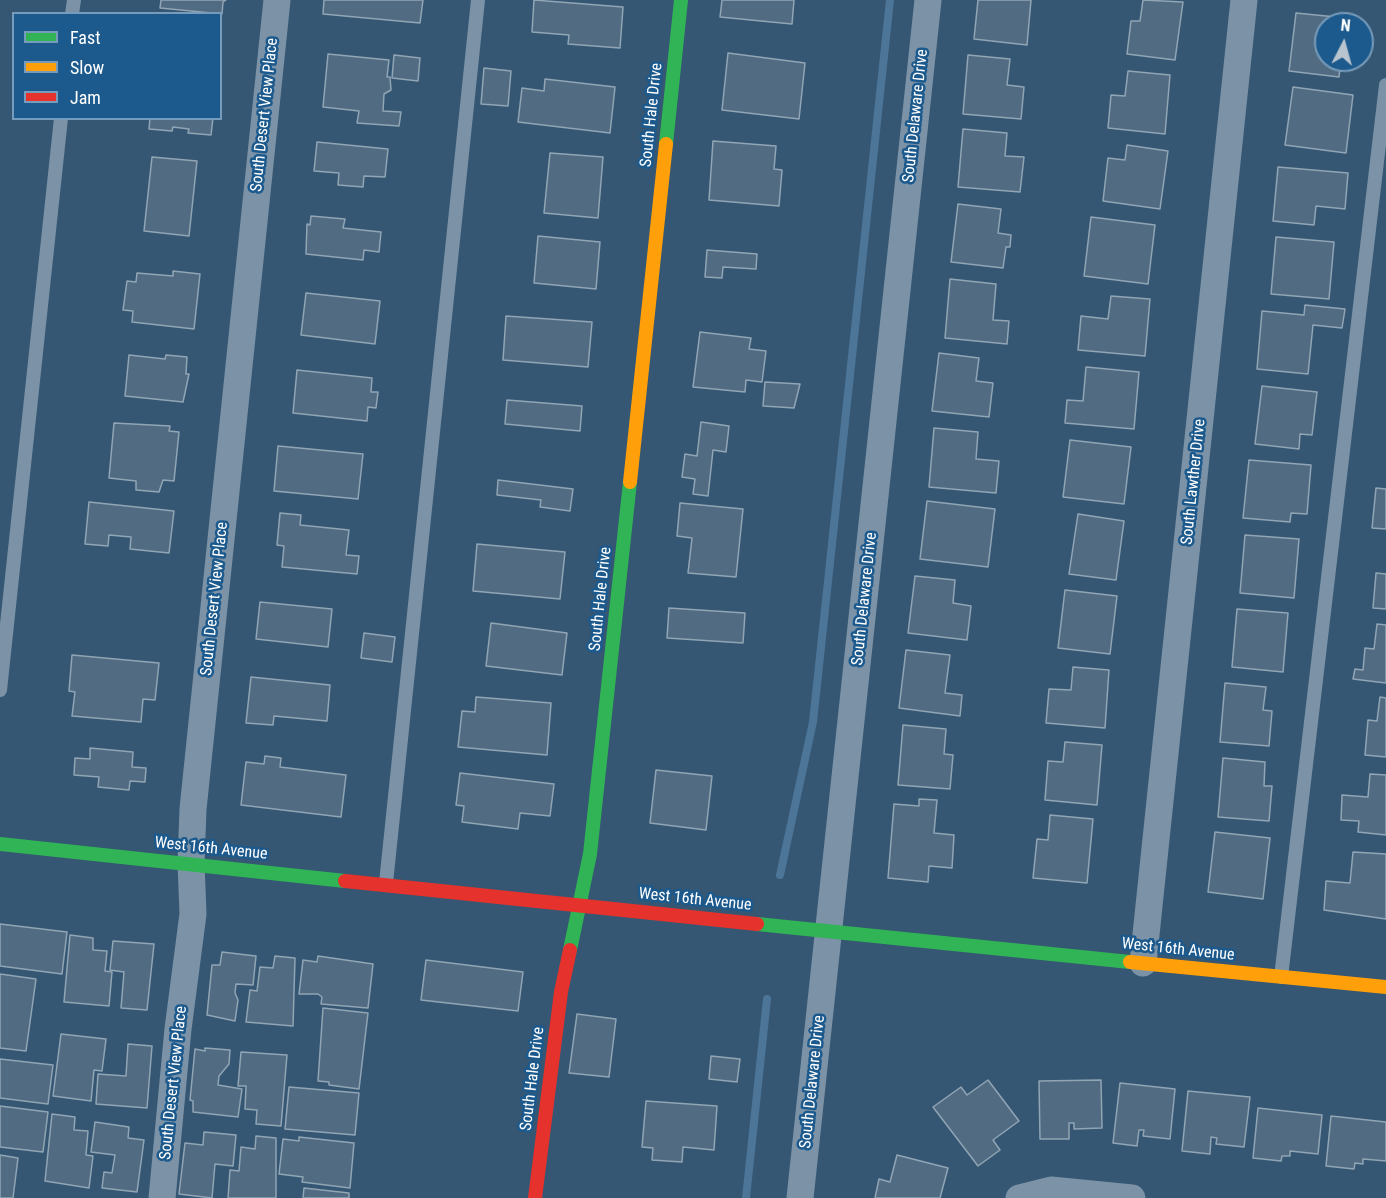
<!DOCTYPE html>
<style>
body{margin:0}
#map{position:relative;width:1386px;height:1198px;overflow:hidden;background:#355773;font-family:"Roboto Condensed",sans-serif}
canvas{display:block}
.legend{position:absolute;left:12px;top:12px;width:210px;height:108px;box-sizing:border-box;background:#1c598c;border:2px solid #779bba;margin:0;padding:8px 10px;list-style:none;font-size:18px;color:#fff}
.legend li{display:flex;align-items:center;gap:12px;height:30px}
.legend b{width:30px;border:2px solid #779bba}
.north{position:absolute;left:1314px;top:12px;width:60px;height:60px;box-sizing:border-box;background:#1c598c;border:2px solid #779bba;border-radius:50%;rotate:6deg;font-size:16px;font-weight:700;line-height:24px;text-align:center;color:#fff}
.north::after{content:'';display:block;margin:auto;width:21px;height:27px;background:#b8c4ce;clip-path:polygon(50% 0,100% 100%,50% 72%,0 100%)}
</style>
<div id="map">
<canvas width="1386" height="1198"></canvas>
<ul class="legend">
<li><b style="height:8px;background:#30b455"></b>Fast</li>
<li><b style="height:8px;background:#ff9f0a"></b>Slow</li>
<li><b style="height:8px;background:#e5322d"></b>Jam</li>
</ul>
<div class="north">N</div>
</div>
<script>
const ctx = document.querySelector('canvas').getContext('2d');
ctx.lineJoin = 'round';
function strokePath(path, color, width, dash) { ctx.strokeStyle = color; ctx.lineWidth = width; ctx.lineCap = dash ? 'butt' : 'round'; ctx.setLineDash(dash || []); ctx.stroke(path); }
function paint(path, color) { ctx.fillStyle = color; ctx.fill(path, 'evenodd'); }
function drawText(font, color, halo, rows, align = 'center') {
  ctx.font = font + ' "Roboto Condensed",sans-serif'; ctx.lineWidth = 5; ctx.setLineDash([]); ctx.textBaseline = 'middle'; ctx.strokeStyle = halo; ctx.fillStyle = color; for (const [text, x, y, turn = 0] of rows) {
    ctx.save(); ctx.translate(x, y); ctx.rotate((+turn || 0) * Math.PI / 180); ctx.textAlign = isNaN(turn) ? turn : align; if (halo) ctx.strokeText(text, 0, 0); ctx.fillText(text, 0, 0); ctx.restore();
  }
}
strokePath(new Path2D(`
 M780 875 813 722 890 0
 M746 1198 767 999`), '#4c7598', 8);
const building = new Path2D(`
 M161 0H226L223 2 222 14 160 8Z
 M324 0H423L420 23 323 14Z
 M534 0 623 7 620 48 568 44 569 35 532 32Z
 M722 0H794L792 24 720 17Z
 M978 0H1031L1027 45 974 39Z
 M1143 0 1183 2 1175 60 1127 54 1131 21H1140Z
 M1296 13 1336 17 1335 24H1326V60H1341L1339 77 1289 71Z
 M728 53 805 63 799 119 722 110Z
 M328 54 389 60 387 77H390L391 90 384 94 383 111 401 112 399 126 357 123 359 111 323 107Z
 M394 55 420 58 418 81 392 78Z
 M968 55 1010 59 1007 85 1024 87 1021 119 963 114Z
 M484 68 511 71 508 106 481 104Z
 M1128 71 1170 75 1165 134 1108 128 1111 95 1125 96Z
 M545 79 615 87 610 133 518 122 522 88 544 91Z
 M1293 87 1353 95 1346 153 1285 145Z
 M150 118H213L211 135 188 133 189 129 173 127 172 131 149 129Z
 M963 129 1007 133 1005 156 1024 157 1020 192 958 187Z
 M713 141 776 146 774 169 782 170 779 206 709 200Z
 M317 142 388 149 385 177 364 176 363 187 338 185 339 173 314 171Z
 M1127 145 1168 151 1160 209 1103 201 1108 158 1125 160Z
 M550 153 603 157 598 218 544 213Z
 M152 157 197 161 189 236 144 231Z
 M1278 167 1348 173 1345 209 1316 206 1314 225 1273 221Z
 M958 204 1001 209 998 233 1011 235 1010 247H1006L1003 268 951 262Z
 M311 216 345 219 343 228 381 232 379 252 364 250 363 260 306 254 307 224 310 225Z
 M1091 217 1155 225 1148 284 1084 276Z
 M538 236 600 242 596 289 534 283Z
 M1276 237 1334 242 1329 299 1271 294Z
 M707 250 757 254 756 269 723 267 722 278 705 277Z
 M173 271 200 274 194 329 132 322 133 311 123 310 127 281 136 282 137 273 173 276Z
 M950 279 996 284 993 320 1009 321 1007 344 945 338Z
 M306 293 380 301 375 344 301 335Z
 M1111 296 1150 299 1145 356 1078 350 1081 316 1108 319Z
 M1305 305 1345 309 1342 328 1313 325 1308 374 1257 369 1262 311 1304 315Z
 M506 316 592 322 588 367 503 360Z
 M700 332 751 338 749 349 766 351 762 382 746 380 745 392 693 387Z
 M939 353 979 358 976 381 993 383 989 417 932 411Z
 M129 355 165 359 166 355 187 357 186 374H189L183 402 125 396Z
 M1086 367 1139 372 1134 429 1065 423 1067 400 1083 401Z
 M297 370 372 378 371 392H378L376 408 368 407 367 421 293 413Z
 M765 382 800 384 794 408 763 406Z
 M1262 386 1317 392 1312 435 1300 434 1299 449 1255 444Z
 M507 400 582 406 580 431 505 424Z
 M701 422 729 426 726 452 713 450 708 496 693 494 695 479 682 477 685 454 697 456Z
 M114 423 170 426 169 431 179 432 174 481 163 480 159 492 136 490V481L109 478Z
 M934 428 978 432 976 459 999 461 996 493 929 487Z
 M1070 440 1131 447 1124 504 1063 497Z
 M278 446 363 454 358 499 274 491Z
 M1249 460 1311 465 1307 514 1291 513 1290 522 1243 518Z
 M498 480 573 489 570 511 540 507 541 500 497 495Z
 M1376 488 1386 489V529L1372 528Z
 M927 501 995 509 988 567 920 559Z
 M89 502 174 511 169 553 130 549 131 537 109 535 108 546 85 544Z
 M680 503 743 509 736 577 688 573 692 538 677 536Z
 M280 513 301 515 300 525 349 530 346 555 359 556 357 574 282 567 284 546 277 545Z
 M1078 514 1124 521 1116 580 1069 574Z
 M1245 535 1299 539 1294 598 1240 593Z
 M477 544 565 552 560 599 473 591Z
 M1376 573 1386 574V609L1373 608Z
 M915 576 955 580 953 603 971 606 967 640 908 633Z
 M1065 590 1117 596 1110 654 1058 648Z
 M260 602 332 609 328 647 256 639Z
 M669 608 745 613 743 643 667 638Z
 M1237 609 1288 613 1283 672 1232 667Z
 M491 623 567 633 562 675 486 666Z
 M1377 624 1386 625V683L1353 679 1355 669 1363 670 1365 648 1374 649Z
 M364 633 395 637 392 662 361 658Z
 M906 650 950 655 945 693 962 695 960 716 899 708Z
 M72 655 159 663 155 700 143 699 141 722 72 716 75 692 69 691Z
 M1073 667 1109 670 1105 728 1046 723 1049 689 1071 690Z
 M251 677 330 685 327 721 274 716 273 725 246 723Z
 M1225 683 1266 687 1263 710 1272 711 1269 746 1220 742Z
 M476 697 551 703 547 755 458 747 462 711 475 712Z
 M1380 697 1386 698V757L1365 755 1368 720 1377 721Z
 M903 725 946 729 944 754 953 755 950 789 898 785Z
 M1065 742 1102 745 1097 805 1045 800 1048 761 1063 762Z
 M90 748 133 752 132 767 146 768 145 782 130 781 129 790 98 787 99 777 74 775 75 758 90 759Z
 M265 756 281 758 280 767 346 775 341 817 241 805 246 762 264 764Z
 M1223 758 1265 762 1264 786H1272L1269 821 1218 817Z
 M656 770 712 776 706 830 650 823Z
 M460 773 554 784 550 816 520 813 518 829 462 822 464 806 456 805Z
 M1370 774 1386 775V835L1358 832 1359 821 1341 820 1342 795 1368 797Z
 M919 799 937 800 934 833 954 835 952 868 929 866 928 882 888 878 894 804 919 806Z
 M1050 815 1093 819 1087 883 1033 878 1037 839 1048 840Z
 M1215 832 1270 838 1263 899 1208 892Z
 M1353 852 1386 854V919L1324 910 1326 881 1350 883Z
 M0 924 67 932 62 974 0 966Z
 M70 935 93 938V950L107 951 105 971 112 972 109 1006 64 1002Z
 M113 941 154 944 147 1010 121 1008 124 972 110 970Z
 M222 952 256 956 253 985 236 984 235 993 238 1000 235 1021 207 1015 212 965H220Z
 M275 956 295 958 293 1026 246 1022 250 990 257 991 260 967 273 968Z
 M318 956 373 964 368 1008 321 1004 322 997 318 994H299L303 960 317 962Z
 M426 960 523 972 518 1011 421 1000Z
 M0 974 36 979 26 1051 0 1048Z
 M323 1008 368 1013 359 1089 329 1085V1082L318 1081Z
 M577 1014 616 1019 609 1077 569 1073Z
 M61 1034 106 1039 102 1071 94 1070 91 1101 53 1096Z
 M128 1044 152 1046 147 1108 96 1104 98 1074 126 1076Z
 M205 1048 230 1050 229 1064 219 1076 218 1085 242 1089 238 1117 193 1112V1101L190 1100 195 1049 205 1051Z
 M241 1052 287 1055 281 1126 256 1124 257 1110 245 1109 246 1086H238Z
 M711 1056 740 1059 737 1082 709 1079Z
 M0 1059 53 1065 48 1104 0 1098Z
 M988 1080 1019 1121 993 1140 1000 1150 978 1166 933 1107 961 1087 967 1095Z
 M1101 1080 1102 1128 1074 1129V1123H1069V1139H1040L1039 1081Z
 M1120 1083 1175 1089 1170 1139 1143 1136 1144 1130H1139L1137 1146 1113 1143Z
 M289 1087 359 1093 355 1135 285 1129Z
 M1188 1091 1250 1097 1244 1147 1216 1144 1217 1138 1211 1137 1210 1154 1182 1151Z
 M646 1101 717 1106 714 1150 683 1147 682 1162 652 1160 653 1148 642 1147Z
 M0 1106 48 1112 43 1152 0 1147Z
 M1258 1108 1322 1115 1318 1154 1290 1151V1156H1282L1281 1161 1253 1158Z
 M52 1114 75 1117 74 1130 88 1131 86 1155 93 1156 89 1188 45 1181Z
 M1331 1116 1386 1122V1161L1363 1159V1164L1355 1163 1354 1169 1326 1166Z
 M95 1122 129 1127 128 1138 144 1140 137 1192 102 1188 104 1172 112 1173 115 1155 91 1152Z
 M204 1132 236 1135 233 1166 215 1164 212 1198 179 1194 185 1143 203 1145Z
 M256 1136 276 1138V1198H228L230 1170 239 1171 241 1147 255 1149Z
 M299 1137 354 1143 350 1188 302 1182 303 1177 279 1174 283 1139 299 1141Z
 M0 1155 18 1158 13 1198H0Z
 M897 1155 948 1168 940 1198H875L879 1179 890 1182Z
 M304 1188 349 1193V1198H303Z`);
paint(building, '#516c82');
strokePath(building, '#91a5b5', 1.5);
strokePath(new Path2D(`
 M72 14 74 0
 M0 690 61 118
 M386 883 478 0
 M1281 977 1386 85`), '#7c93a7', 14);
strokePath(new Path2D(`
 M1143 963 1244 0
 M162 1198 178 1029 193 914 191 863 193 809 277 0
 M800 1198 928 0
 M1019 1198 1051 1190 1132 1198`), '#7c93a7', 27);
strokePath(new Path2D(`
 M666 144 681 0
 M0 844 345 881
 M757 924 1130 962
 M570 950 590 854 630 482`), '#30b455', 14);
strokePath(new Path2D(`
 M630 482 666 144
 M1130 962 1386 987`), '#ff9f0a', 14);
strokePath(new Path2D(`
 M345 881 757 924
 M535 1198 561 992 570 950`), '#e5322d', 14);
drawText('16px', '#fff', '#1c598c', [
 ["South Desert View Place",265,115,-84],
 ["South Hale Drive",652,115,-84],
 ["South Delaware Drive",916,116,-84],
 ["South Lawther Drive",1194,482,-84],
 ["South Desert View Place",215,599,-84],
 ["South Hale Drive",601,599,-84],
 ["South Delaware Drive",865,599,-84],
 ["West 16th Avenue",211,849,6],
 ["West 16th Avenue",695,900,6],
 ["West 16th Avenue",1178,950,6],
 ["South Hale Drive",533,1079,-83],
 ["South Delaware Drive",813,1082,-84],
 ["South Desert View Place",174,1083,-84]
]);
</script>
